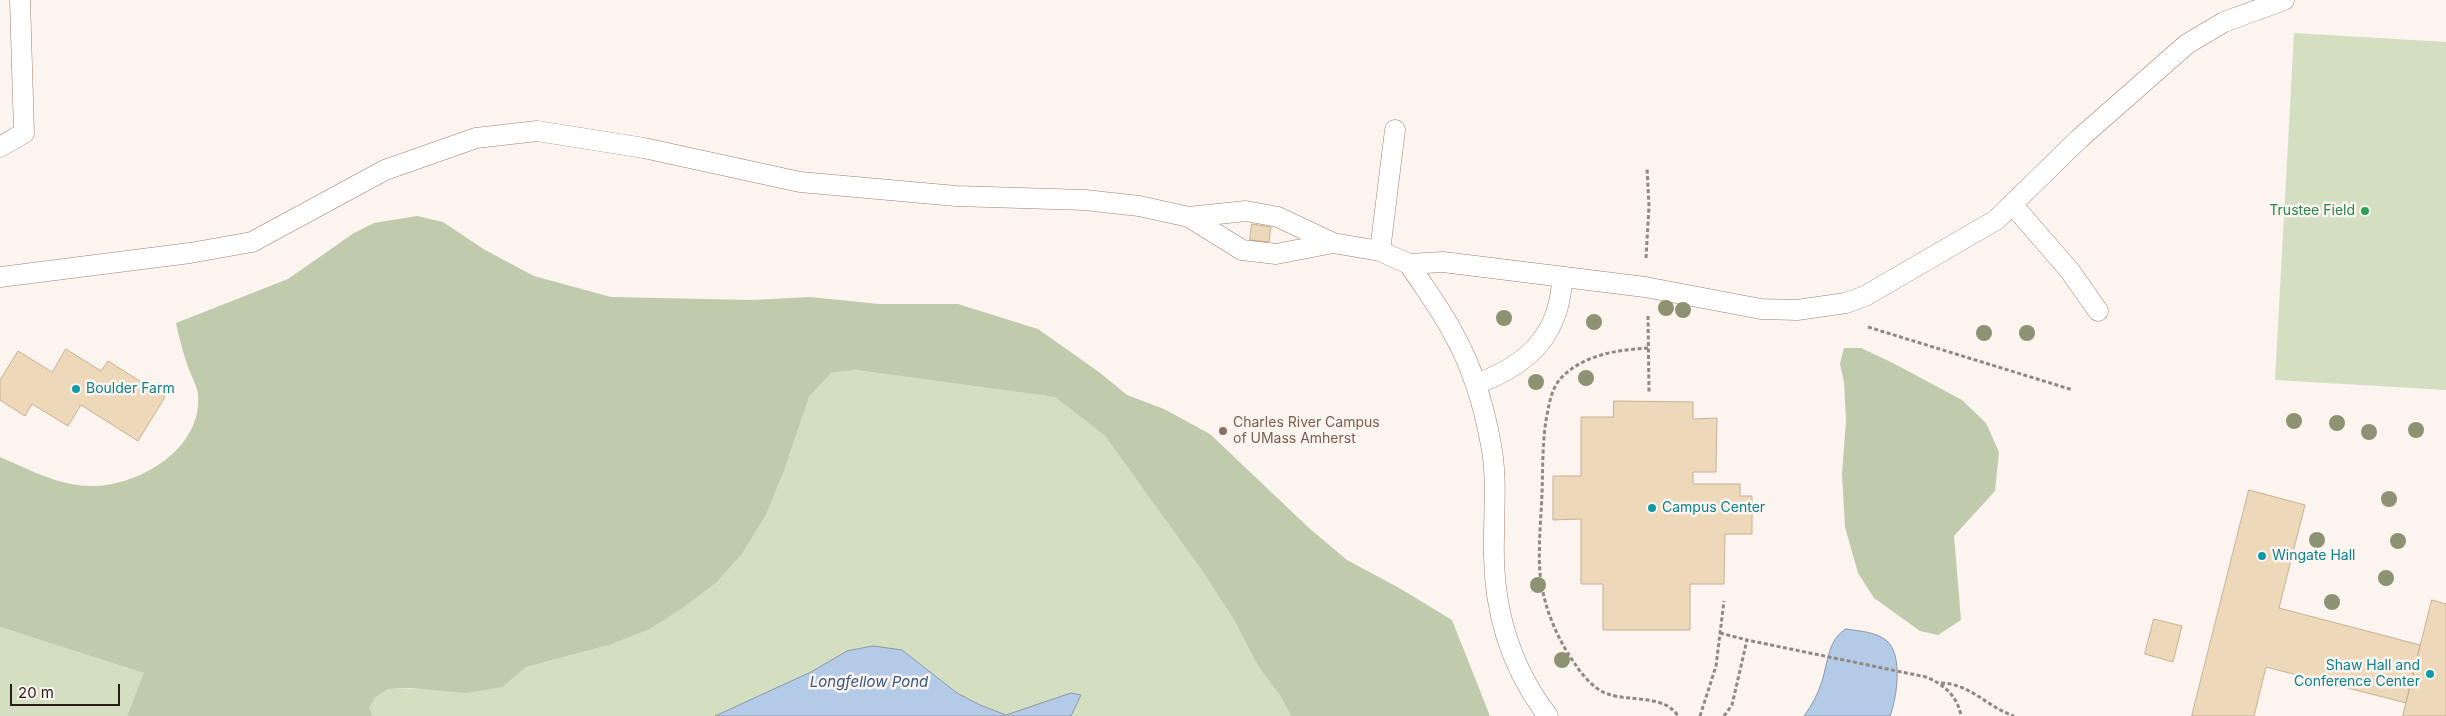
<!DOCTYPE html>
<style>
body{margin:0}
#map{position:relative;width:2446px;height:716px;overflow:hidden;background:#fbf4ef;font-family:Inter,sans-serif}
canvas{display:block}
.scale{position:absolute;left:10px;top:684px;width:110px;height:22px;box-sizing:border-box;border:2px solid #281d15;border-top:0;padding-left:6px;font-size:15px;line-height:18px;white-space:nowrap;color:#281d15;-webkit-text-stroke:4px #fbf4ef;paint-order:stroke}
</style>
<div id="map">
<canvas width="2446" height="716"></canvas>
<div class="scale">20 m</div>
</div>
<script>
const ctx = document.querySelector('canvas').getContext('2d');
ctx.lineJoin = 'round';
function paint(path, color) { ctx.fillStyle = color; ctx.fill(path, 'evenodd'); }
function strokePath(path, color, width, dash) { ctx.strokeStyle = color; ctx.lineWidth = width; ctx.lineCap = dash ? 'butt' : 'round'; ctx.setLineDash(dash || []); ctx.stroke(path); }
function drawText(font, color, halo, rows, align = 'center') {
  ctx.font = font + ' Inter,sans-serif'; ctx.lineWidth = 5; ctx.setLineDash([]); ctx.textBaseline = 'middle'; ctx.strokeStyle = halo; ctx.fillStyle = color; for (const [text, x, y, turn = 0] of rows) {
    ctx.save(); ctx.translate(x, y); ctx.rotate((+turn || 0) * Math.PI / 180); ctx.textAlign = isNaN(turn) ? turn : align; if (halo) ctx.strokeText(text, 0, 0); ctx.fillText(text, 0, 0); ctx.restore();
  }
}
paint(new Path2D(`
 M2294 33 2446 42V390L2275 380Z
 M856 370 1055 397 1105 436 1203 572 1234 620 1258 666 1281 697 1291 716H1071L1081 695 1072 693 1006 715 980 705 957 693 902 650 847 651 811 672 715 716H373L369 708 375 698 388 689 503 687 526 667 609 645 648 630 716 583 742 554 766 515 784 471 809 397 831 373Z
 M0 627 145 673 127 716H0Z`), '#d4dfc2');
paint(new Path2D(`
 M417 216 443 222 485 250 534 276 611 297 752 300 810 297 879 304H958L1038 329 1099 372 1127 395 1164 409 1210 434 1309 528 1347 560 1401 589 1452 620 1490 716H1291L1281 697 1258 666 1234 620 1203 572 1105 436 1055 397 856 370 831 373 809 397 784 471 766 515 742 554 716 583 681 609 648 630 609 645 526 667 503 687 466 693 411 688 388 689 375 698 369 708 373 716H127L144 673 0 627V457C30 470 61 487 94 486 141 485 202 448 198 396 198 387 191 376 188 367 183 352 179 338 176 323L288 279 354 233 374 223Z
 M1844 348H1861L1893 363 1962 400 1986 423 1999 452 1995 491 1954 536 1961 620 1938 635 1920 631 1874 598 1858 573 1845 527 1842 474 1846 421 1844 382 1840 364Z`), '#c0cbab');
const water = new Path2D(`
 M1846 629C1859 631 1877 632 1887 641 1903 655 1897 698 1890 716H1804C1812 705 1818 694 1822 681 1828 662 1828 639 1846 629Z
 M873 646 902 650 957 693 980 705 1006 715 1071 693 1081 695 1071 716H715L811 672 847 651Z`);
paint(water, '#b4cbe7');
strokePath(water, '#8a97a8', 1);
const building = new Path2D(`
 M1252 224 1271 227 1269 242 1250 240Z
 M66 349 101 371 108 361 165 397 138 441 81 405 68 426 32 404 25 416 0 400V380L18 351 52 372Z
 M1614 401 1693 402V419L1717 418 1716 472H1693V484H1740V496H1752V534H1725L1724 584H1690V630H1603V584H1581V519L1553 520V476H1581V417H1613Z
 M2249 490 2305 505 2279 608 2420 645 2406 703 2266 667 2254 716H2192Z
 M2432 600 2446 604V716H2403Z
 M2154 619 2182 626 2173 662 2145 654Z`);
paint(building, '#eed8ba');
strokePath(building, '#c6b093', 1);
const service = new Path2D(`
 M0 147 24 133 20 0
 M2012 204 2070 271 2098 311
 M1189 217 1242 250 1276 254 1333 243
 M1380 251 1395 130
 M1409 264C1423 286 1440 308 1452 331 1472 366 1484 405 1491 445 1497 475 1494 509 1494 539 1492 604 1508 664 1548 716
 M0 277 190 253 252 242 385 170 476 138 537 131 644 148 800 182 956 196 1085 200 1139 206 1189 217 1246 211 1278 217 1333 243 1380 251 1409 264 1443 262 1645 287 1761 309 1797 310 1846 303 1865 296 1996 220 2079 139 2187 44 2224 22 2284 0
 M1476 384C1510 372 1542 352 1555 316 1560 304 1561 290 1563 278`);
strokePath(service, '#9d806c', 21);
strokePath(new Path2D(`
 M1646 258 1649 206 1647 168
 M1648 316 1649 393
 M1868 327 2073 390
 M1648 348C1618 350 1586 354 1563 376 1554 384 1550 398 1548 410 1542 437 1543 466 1542 493 1541 519 1538 547 1540 573 1543 605 1556 637 1575 664 1582 675 1595 690 1608 694 1630 702 1664 694 1678 716
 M1720 633 1747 640
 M1941 683C1971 684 1987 707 2014 716
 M1700 716 1716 666 1724 601
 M1724 716 1732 705 1747 640 1926 677C1944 684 1958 697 1961 716`), '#918881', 3, [4, 2.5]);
strokePath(service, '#fff', 20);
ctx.fillStyle = '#8d9273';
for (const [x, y] of [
 [1666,308],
 [1683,310],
 [1504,318],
 [1594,322],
 [1984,333],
 [2027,333],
 [1586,378],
 [1536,382],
 [2294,421],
 [2337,423],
 [2416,430],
 [2369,432],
 [2389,499],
 [2317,540],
 [2398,541],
 [2386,578],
 [1538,585],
 [2332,602],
 [1562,660]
]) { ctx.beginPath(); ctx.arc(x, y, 8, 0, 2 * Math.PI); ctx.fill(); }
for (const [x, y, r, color] of [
 [2365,211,5,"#2e9e5b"],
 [76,389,5,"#0f9aa8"],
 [1223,431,5,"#8d6e63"],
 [1652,508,5,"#0f9aa8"],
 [2262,556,5,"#0f9aa8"],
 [2430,674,5,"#0f9aa8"]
]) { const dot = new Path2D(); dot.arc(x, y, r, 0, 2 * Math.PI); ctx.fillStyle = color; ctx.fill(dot); strokePath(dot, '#fbf4ef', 2); }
drawText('14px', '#27864d', '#fbf4ef', [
 ["Trustee Field",2355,211]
], 'right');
drawText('14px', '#0d838f', '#fbf4ef', [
 ["Boulder Farm",86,389],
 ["Campus Center",1662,508],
 ["Wingate Hall",2272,556],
 ["Shaw Hall and",2420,666,"right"],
 ["Conference Center",2420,682,"right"]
], 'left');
drawText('14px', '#785e54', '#fbf4ef', [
 ["Charles River Campus",1233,423],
 ["of UMass Amherst",1233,439]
], 'left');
drawText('italic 15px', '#385981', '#fbf4ef', [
 ["Longfellow Pond",869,682]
]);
</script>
